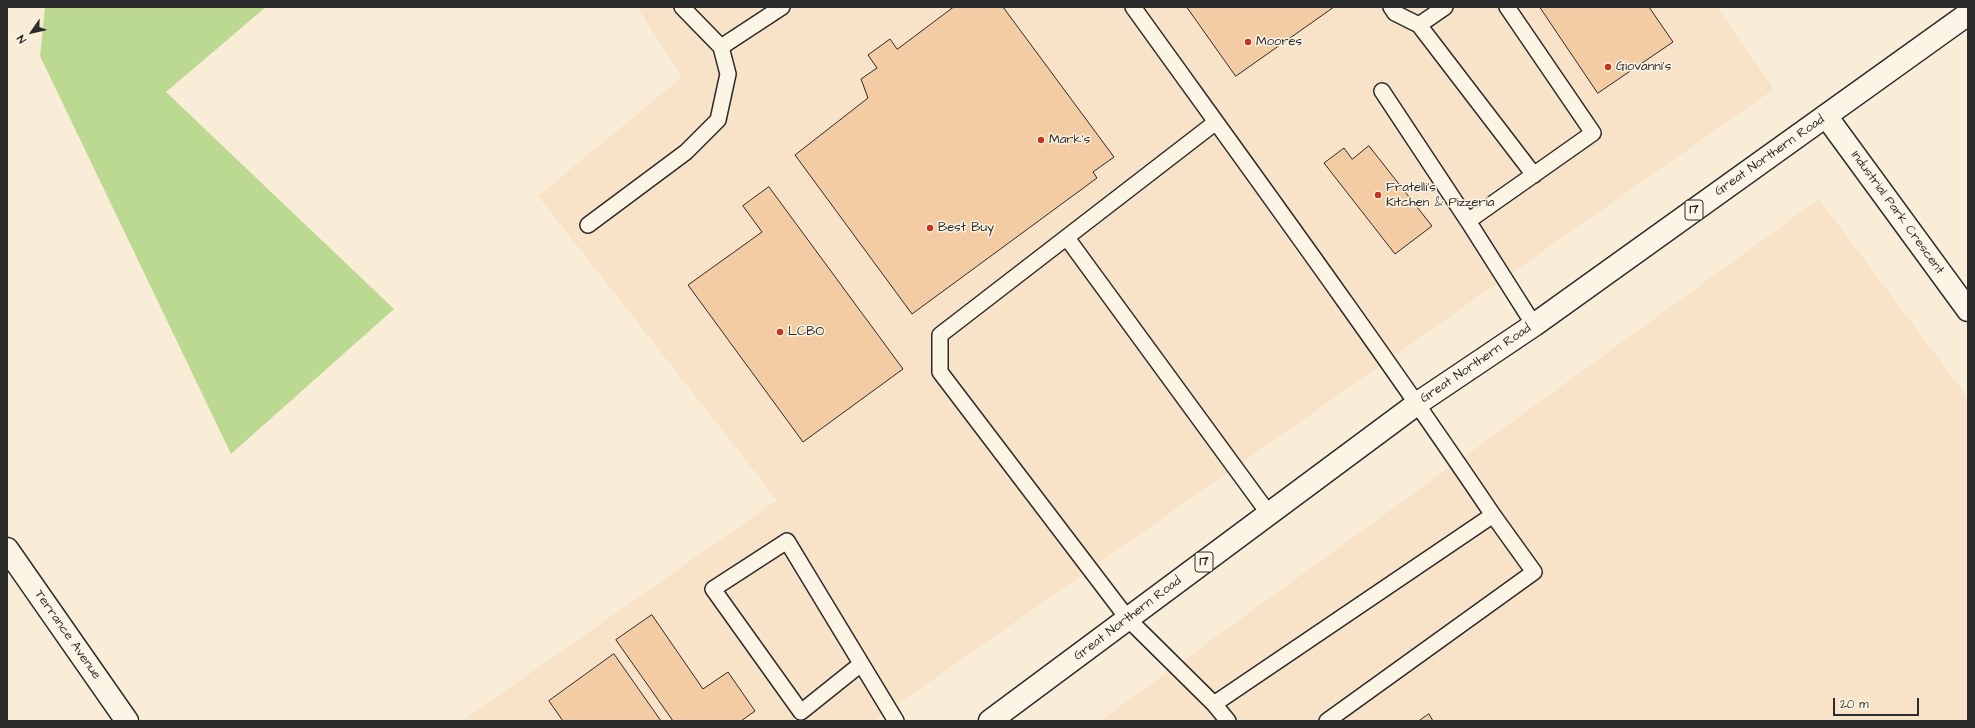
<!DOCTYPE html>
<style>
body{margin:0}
#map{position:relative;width:1975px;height:728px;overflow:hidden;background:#faedd8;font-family:"Architects Daughter",sans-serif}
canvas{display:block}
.frame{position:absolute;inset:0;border:8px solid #2b2b2b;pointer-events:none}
.north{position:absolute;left:12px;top:12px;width:40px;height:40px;-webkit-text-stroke:3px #fcf5e5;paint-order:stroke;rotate:236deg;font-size:11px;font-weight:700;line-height:16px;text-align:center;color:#2b2b2b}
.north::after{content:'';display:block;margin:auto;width:14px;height:18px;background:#2b2b2b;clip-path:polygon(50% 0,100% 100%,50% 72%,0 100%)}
.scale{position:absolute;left:1833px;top:698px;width:86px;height:18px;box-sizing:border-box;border:2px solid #2b2b2b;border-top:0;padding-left:5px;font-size:12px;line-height:14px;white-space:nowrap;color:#2b2b2b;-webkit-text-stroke:3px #fcf5e5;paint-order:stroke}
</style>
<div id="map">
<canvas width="1975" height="728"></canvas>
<div class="frame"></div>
<div class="north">N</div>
<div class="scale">20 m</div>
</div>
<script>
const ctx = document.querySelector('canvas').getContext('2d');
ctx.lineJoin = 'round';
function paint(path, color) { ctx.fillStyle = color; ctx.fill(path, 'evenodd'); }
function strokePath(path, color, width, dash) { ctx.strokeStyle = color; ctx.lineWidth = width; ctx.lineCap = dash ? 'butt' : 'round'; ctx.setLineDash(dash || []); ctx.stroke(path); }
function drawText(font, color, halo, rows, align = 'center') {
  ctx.font = font + ' "Architects Daughter",sans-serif'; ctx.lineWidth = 3; ctx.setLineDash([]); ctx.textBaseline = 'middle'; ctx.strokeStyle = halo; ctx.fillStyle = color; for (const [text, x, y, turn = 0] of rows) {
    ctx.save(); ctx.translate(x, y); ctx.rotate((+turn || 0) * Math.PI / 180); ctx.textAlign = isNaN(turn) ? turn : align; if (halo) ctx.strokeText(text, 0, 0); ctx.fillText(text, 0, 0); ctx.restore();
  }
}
paint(new Path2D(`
 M637 7H1717L1774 89 874 721H462L777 500 538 196 682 77Z
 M1819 199 1968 398V721H1100Z`), '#f8e3c8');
paint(new Path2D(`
 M45 7H266L166 92 394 309 231 454 40 56Z`), '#bcd991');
const building = new Path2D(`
 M954 7H1003L1114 157 1093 172 1097 178 912 314 795 155 868 98 861 79 877 68 868 55 890 39 897 49Z
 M1187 7H1334L1236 76Z
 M1540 7H1649L1673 42 1598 93Z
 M1369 146 1432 226 1395 254 1324 163 1344 148 1352 159Z
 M769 187 903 369 803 442 688 285 762 232 743 206Z
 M652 615 703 689 728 672 755 711 741 721H673L616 640Z
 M614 654 661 721H563L549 701Z
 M1429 714 1433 721H1419Z`);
paint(building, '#f4cca3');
strokePath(building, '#2b2b2b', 1);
const lane = new Path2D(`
 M1133 7C1254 175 1377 343 1493 515L1214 704 1128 619 940 372V335L1216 122
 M1391 7 1395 13 1419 25 1534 175
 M1507 7 1593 133 1468 221 1534 325
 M1419 25 1445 7
 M721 47 782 7
 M1382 91 1468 221
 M588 225 686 152 718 120 728 74 721 47 682 7
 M1067 238 1269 514
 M861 664 801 712 713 589 787 541 896 721
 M1214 704 1228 721
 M1327 721 1534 572 1493 515`);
const street = new Path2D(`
 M1826 116 1968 310
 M7 549 127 721`);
const highway = new Path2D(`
 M990 721 1418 403 1534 325 1968 14`);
strokePath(lane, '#2b2b2b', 18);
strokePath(street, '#2b2b2b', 25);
strokePath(highway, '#2b2b2b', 25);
strokePath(lane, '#fcf5e5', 15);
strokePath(street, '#fcf5e5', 22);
strokePath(highway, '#fcf5e5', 22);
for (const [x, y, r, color] of [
 [1248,42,4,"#c8321e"],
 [1608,67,4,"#c8321e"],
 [1041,140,4,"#c8321e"],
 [1378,195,4,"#c8321e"],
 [930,228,4,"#c8321e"],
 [780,332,4,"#c8321e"]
]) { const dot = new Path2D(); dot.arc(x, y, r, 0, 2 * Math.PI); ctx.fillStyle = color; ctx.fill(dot); strokePath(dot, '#fcf5e5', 1.5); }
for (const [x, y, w] of [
 [1694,210,18],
 [1204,562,18]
]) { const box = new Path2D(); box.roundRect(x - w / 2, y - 10, w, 20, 3); ctx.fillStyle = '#fcf5e5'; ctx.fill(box); strokePath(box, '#2b2b2b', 1); }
drawText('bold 12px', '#2b2b2b', null, [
 ["17",1694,210],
 ["17",1204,562]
]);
drawText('13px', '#2b2b2b', '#fcf5e5', [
 ["Moores",1256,42],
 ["Giovanni's",1616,67],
 ["Mark's",1049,140],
 ["Fratelli's",1386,188],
 ["Kitchen & Pizzeria",1386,203],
 ["Best Buy",938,228],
 ["LCBO",788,332]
], 'left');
drawText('13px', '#2b2b2b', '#fcf5e5', [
 ["Great Northern Road",1770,156,-35],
 ["Industrial Park Crescent",1897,213,54],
 ["Great Northern Road",1476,364,-34],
 ["Great Northern Road",1128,619,-37],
 ["Terrance Avenue",67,635,55]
]);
</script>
